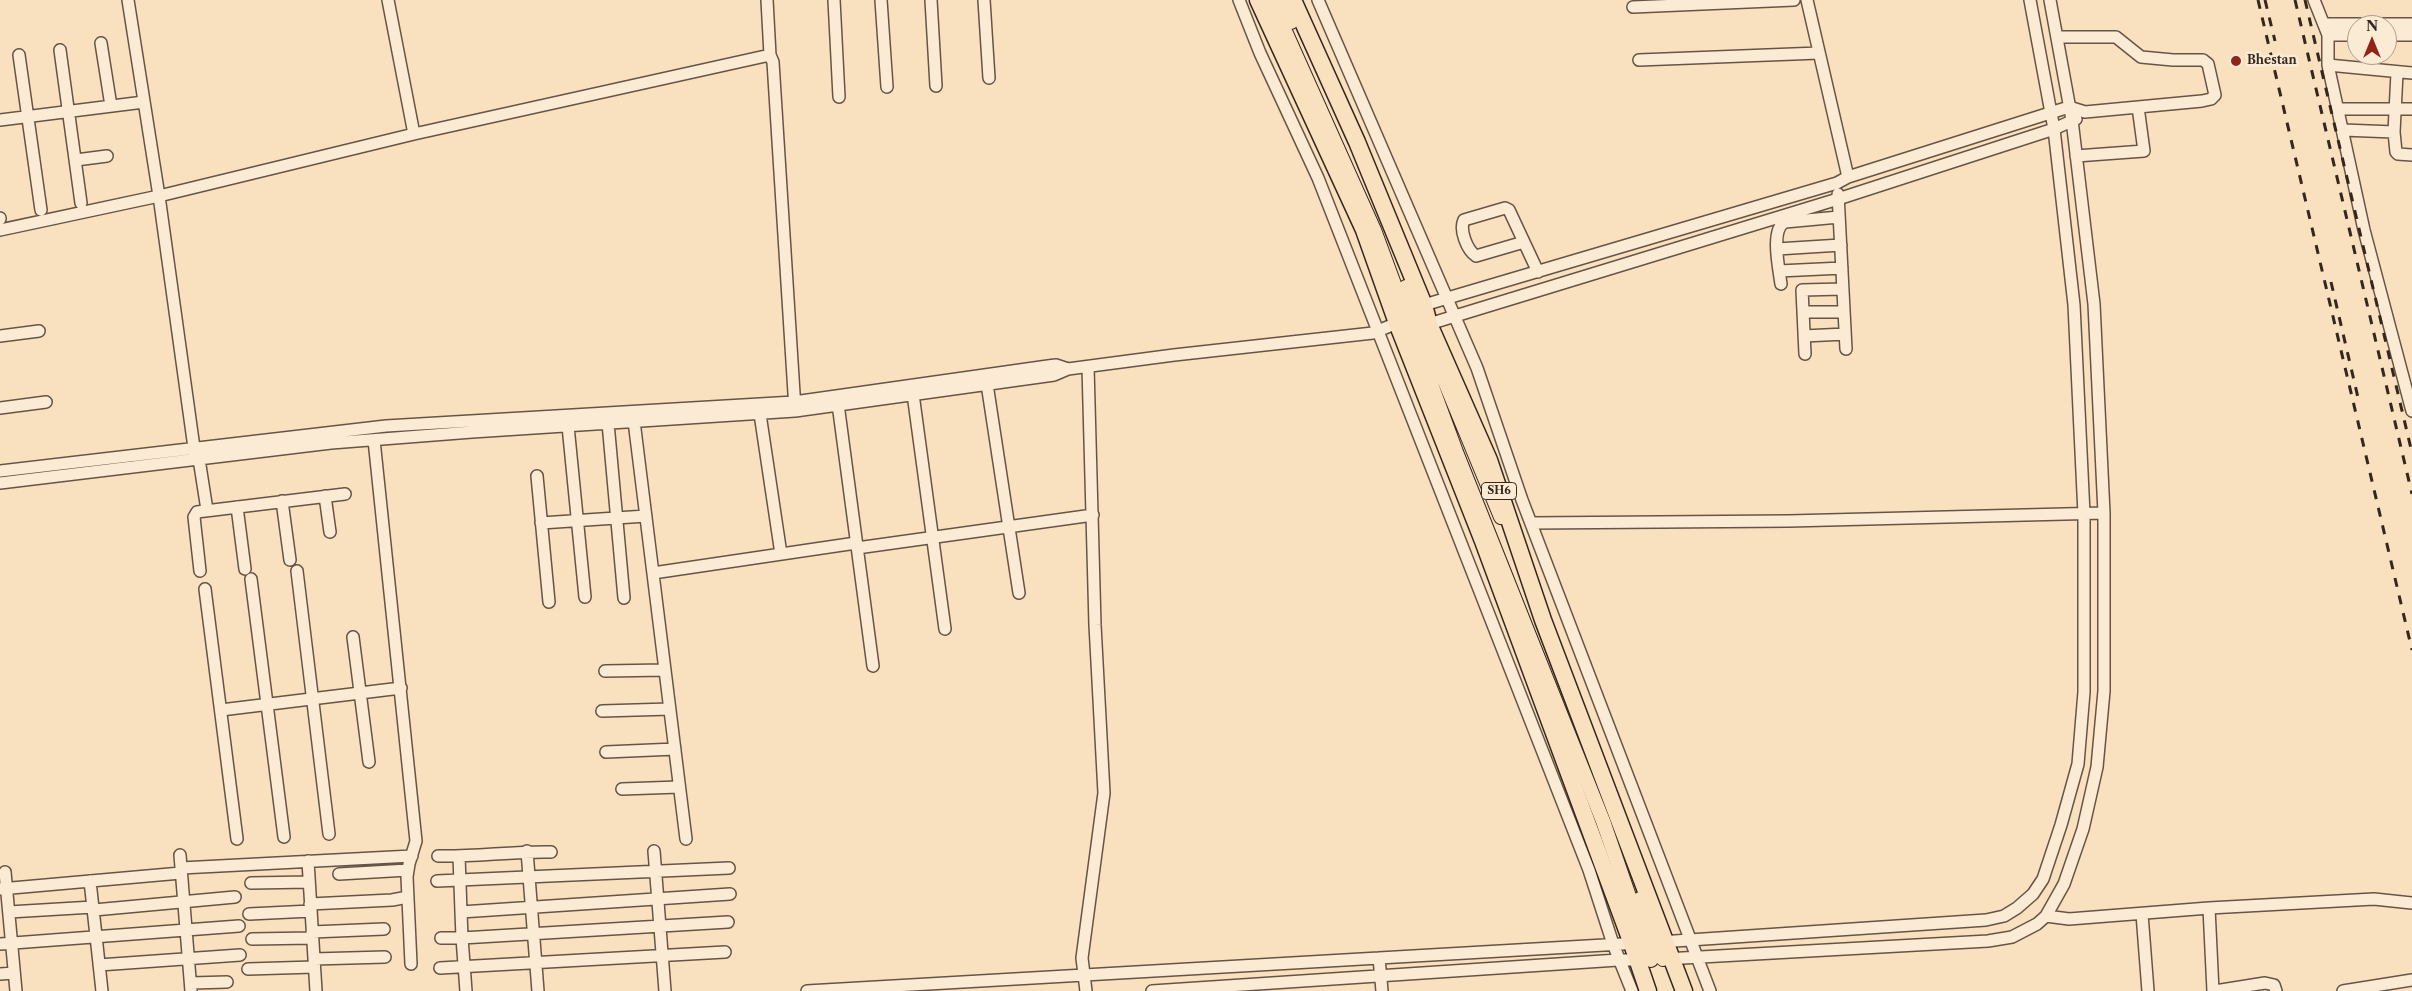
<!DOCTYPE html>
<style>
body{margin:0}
#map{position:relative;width:2412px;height:991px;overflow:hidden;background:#f9e0be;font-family:"Libre Caslon Text",serif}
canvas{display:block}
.north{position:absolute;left:2347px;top:15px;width:50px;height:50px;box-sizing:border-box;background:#fbebd5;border:1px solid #ac9d8c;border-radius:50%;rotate:0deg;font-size:14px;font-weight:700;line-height:20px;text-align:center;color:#35271e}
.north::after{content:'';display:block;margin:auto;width:18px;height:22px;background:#8f2418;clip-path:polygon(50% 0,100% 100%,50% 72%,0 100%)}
</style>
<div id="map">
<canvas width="2412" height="991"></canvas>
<div class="north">N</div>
</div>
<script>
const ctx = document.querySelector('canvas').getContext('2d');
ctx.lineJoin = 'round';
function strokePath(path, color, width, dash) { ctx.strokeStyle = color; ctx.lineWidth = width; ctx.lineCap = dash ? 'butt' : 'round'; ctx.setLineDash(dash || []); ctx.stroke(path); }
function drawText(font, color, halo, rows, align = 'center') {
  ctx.font = font + ' "Libre Caslon Text",serif'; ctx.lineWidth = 5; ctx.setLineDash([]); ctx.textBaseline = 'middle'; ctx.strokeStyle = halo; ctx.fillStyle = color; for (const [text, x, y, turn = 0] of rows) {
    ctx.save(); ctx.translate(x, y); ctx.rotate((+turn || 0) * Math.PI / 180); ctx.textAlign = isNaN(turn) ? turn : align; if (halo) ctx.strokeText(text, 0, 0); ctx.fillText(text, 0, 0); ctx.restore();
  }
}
const minor = new Path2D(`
 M128 0 159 196 414 134
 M388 0 414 134 770 55 773 62C781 178 787 293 795 409
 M767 0 770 55
 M834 0 839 97
 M881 0 887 87
 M931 0 936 86
 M984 0 989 78
 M1239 0 1260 53 1318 178 1589 870 1613 944 1632 991
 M1318 0 1477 368 1522 500 1710 991
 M1807 0 1848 177
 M2314 0 2328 35V65L2364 230 2412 411
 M1633 7 1794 0
 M2324 24H2412
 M2328 35H2357
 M2387 35H2412
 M101 43 111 106
 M60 50 81 203
 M19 55 41 210
 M1639 60 1819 53
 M2328 65 2412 73
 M2337 109H2412
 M0 120 144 102
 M2343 130 2394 132 2396 152 2398 154 2412 155
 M2394 132 2397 73
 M2076 156 2144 151 2138 107
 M76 160 107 156
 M1838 194 1846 349
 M0 218V219
 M0 230 159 196 195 455
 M1524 242 1476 256C1467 250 1459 230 1464 220L1505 208 1509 210 1538 272
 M1777 249 1841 245
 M1779 271 1842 268
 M1781 284C1779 269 1770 229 1785 222L1839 217
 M1424 305 1837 183 1848 177 2069 107 2085 112 2202 101 2211 99 2215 95 2208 64 2203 60H2173L2141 57 2116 37H2057
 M1803 312H1844
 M1429 324 1838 199 2054 129 2076 119
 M0 336 39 331
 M1804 336 1845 334
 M1805 354 1802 290 1843 289
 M987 384 1019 593
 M913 394 945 629
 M838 404 873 666
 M0 408 46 402
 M760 414 781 554
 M634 421 686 839
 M608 423 624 598
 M568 426 585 597
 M374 440 416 841 409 864 407 877 411 964
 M199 459 207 510
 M0 471 386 426 794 402 1048 366 1056 365 1068 369
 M537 476 549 602
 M0 483 331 443 472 432 795 411 1054 375 1068 369 1174 355 1373 333 1397 323
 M325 496 330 532
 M282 501 290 560
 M237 507 245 569
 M541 523 646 516
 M1531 523 1789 521 2104 513
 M857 548 1093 515
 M200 571 194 517 197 512 345 494
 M297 571 329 834
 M653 573 856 543
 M251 579 284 837
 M205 589 237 839
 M353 637 369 762
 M605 671 665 670
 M221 710 401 688
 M602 711 670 709
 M606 752 675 749
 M622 789 679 787
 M527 851 538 991
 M654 851 665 991
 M180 855 191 991
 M438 856C476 857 513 851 551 852
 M459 856 461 912 730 894
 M308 861 316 991
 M181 868 412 856
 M5 872 16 991
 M339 874 408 870
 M90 881 102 991
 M437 881 729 868
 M251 883 309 882
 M0 889 181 873
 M310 904 392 900 408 897
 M2209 908 2213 991
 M94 910 235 897
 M9 912 93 907
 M249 914 311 911
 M2142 914 2148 991
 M2046 916 2069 919 2209 908 2374 899 2412 903
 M312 932 384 929
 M441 938H462L461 912
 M252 939 312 938
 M1660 942 1986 920 2004 916 2017 908 2033 894 2043 879 2061 825 2078 764 2084 692V514L2074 305 2054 129 2030 0
 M0 944 239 926
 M1379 958 1382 991
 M314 959 385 957
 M1665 959 1988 941 2012 937 2037 924 2046 916 2064 884 2083 829 2097 767 2104 691V513L2094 304 2072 120 2050 0
 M99 965 240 955
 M440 968 725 952
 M248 969 314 967
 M0 974 14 973
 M191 983 227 982
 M466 991 462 938 728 922
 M807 991 1639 943
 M1086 991 1082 958 1104 793 1095 625 1088 367
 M1152 991 1618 960H1644
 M2215 991 2265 983 2274 985 2276 991
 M2343 991 2412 980`);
const major = new Path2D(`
 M1271 0 1374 230 1456 452 1603 821 1651 960
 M1281 0 1291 22
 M1406 287 1501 517
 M1640 899 1663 959`);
const highway = new Path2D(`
 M1258 0 1364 230 1397 323 1483 541 1632 944 1648 991
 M1293 0 1357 142 1424 305 1429 324 1489 460 1543 620 1684 991`);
strokePath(minor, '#665546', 14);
strokePath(major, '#35271e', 16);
strokePath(highway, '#35271e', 19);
strokePath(minor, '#fbebd5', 11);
strokePath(major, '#f9e0be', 14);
strokePath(highway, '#f9e0be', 16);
strokePath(new Path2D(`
 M2258 0 2412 650
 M2265 0 2275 41
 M2295 0 2412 494
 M2305 0 2412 453
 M2331 282 2359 402`), '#35271e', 3, [9, 9]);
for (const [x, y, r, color] of [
 [2236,61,6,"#8f2418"]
]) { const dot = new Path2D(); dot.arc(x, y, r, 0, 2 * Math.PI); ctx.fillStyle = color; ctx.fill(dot); strokePath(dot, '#fbebd5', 2); }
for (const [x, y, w] of [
 [1499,491,35]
]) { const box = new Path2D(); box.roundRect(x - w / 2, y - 8.5, w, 17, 4); ctx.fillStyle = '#fbebd5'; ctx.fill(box); strokePath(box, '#35271e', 1); }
drawText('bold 11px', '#35271e', null, [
 ["SH6",1499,491]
]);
drawText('bold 12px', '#35271e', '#fbebd5', [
 ["Bhestan",2247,61]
], 'left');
</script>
